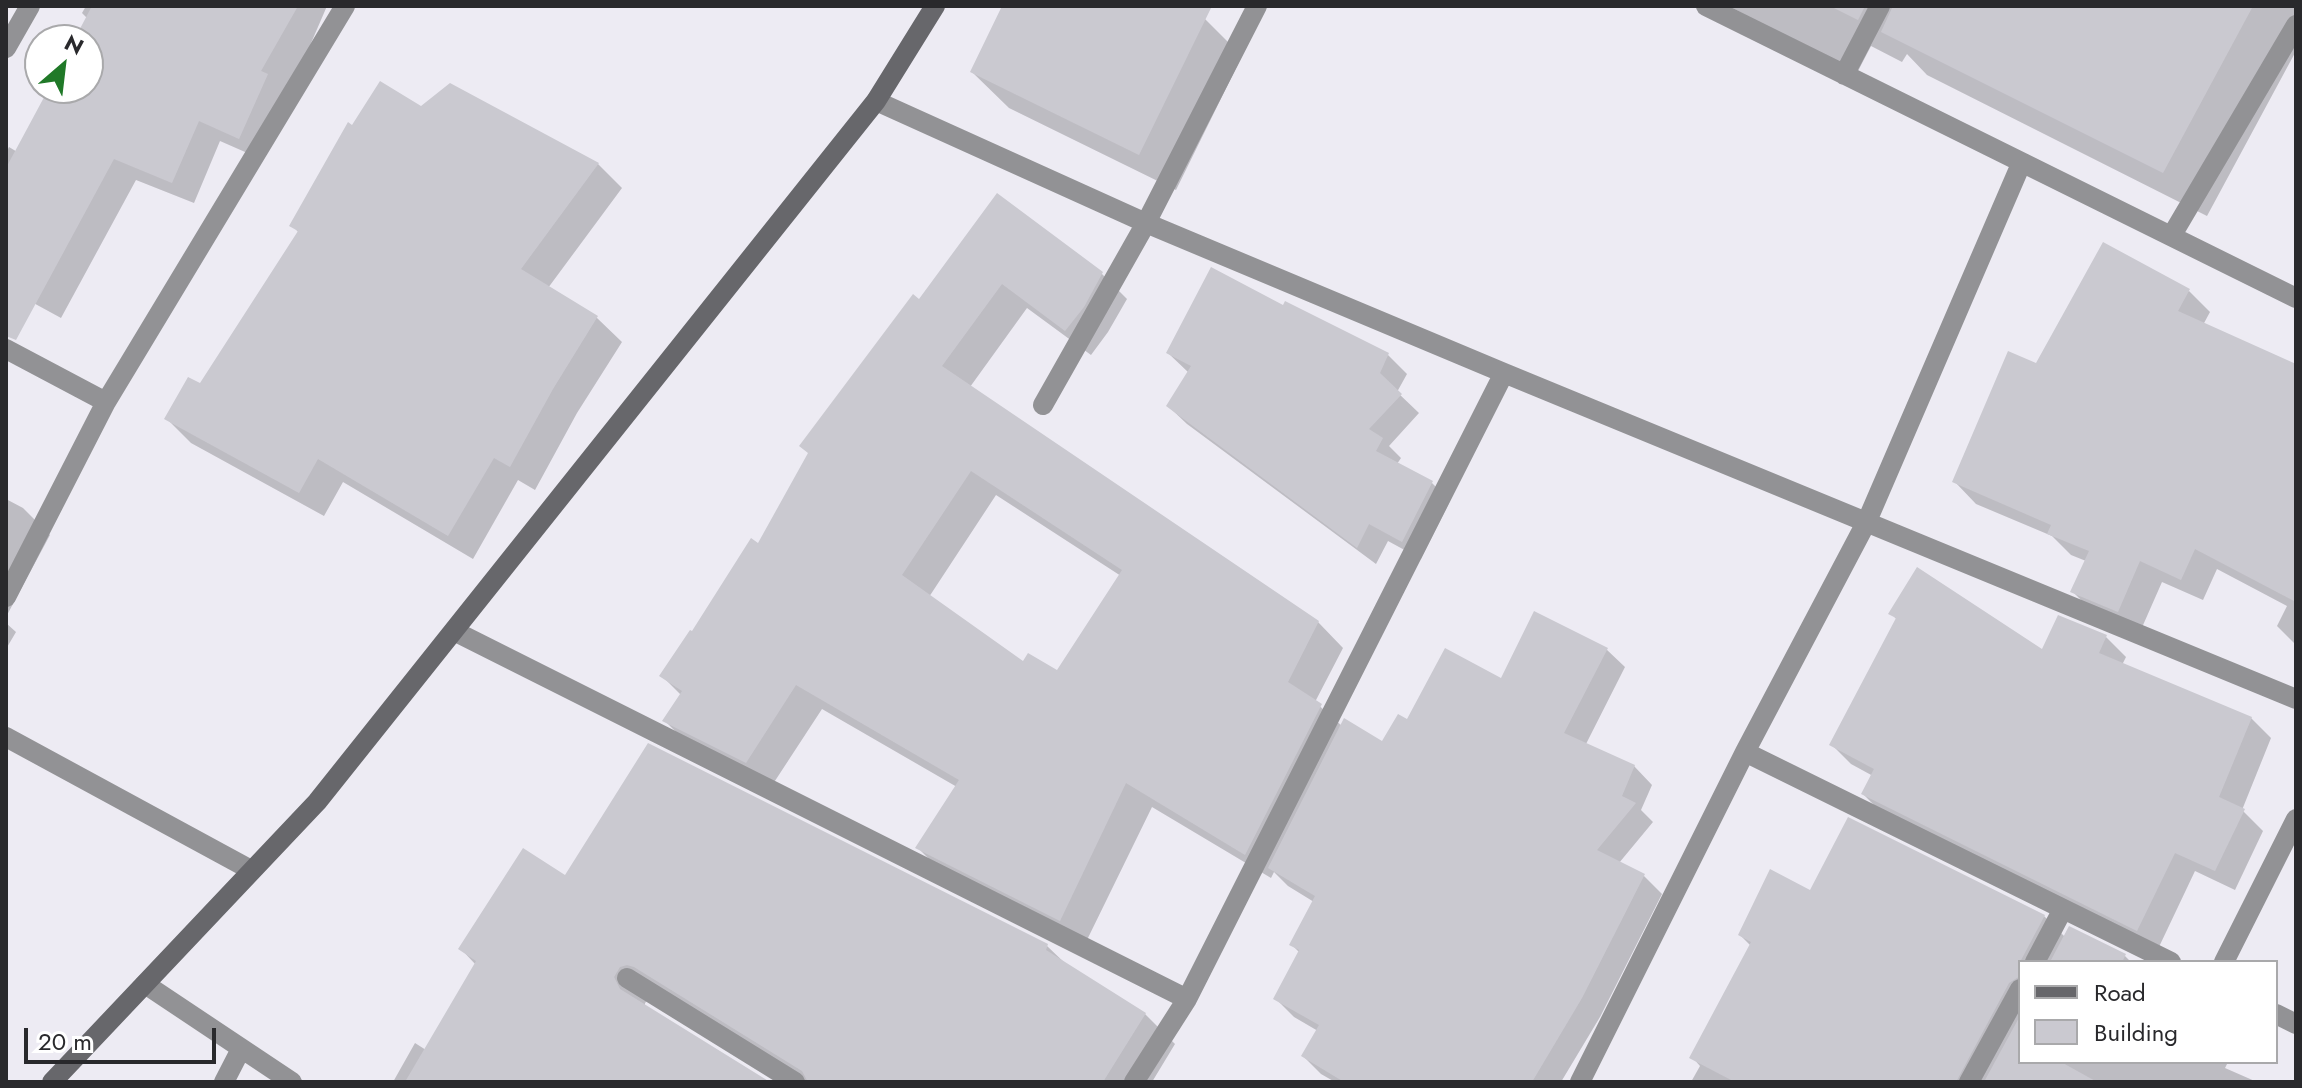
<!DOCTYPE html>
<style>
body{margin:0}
#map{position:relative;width:2302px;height:1088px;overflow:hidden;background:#edebf3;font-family:Jost,sans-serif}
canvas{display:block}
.frame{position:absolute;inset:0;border:8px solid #29292c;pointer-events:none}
.legend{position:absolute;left:2018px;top:960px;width:260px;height:104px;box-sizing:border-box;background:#fff;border:2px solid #a9a9ab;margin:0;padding:10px 14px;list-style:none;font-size:24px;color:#29292c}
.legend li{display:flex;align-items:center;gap:16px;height:40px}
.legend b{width:40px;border:2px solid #a9a9ab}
.north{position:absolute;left:24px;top:24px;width:80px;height:80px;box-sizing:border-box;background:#fff;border:2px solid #a9a9ab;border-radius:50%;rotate:28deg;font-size:22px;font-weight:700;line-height:32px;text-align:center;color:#29292c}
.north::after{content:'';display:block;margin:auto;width:28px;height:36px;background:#207928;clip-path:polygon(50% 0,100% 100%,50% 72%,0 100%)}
.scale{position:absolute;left:24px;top:1028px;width:192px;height:36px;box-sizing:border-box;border:4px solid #29292c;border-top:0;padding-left:10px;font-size:24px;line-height:28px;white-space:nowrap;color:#29292c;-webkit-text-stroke:6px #fff;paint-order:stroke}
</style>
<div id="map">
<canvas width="2302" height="1088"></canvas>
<div class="frame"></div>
<ul class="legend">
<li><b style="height:10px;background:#67676b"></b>Road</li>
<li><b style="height:22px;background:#cac9d0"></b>Building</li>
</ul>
<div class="north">N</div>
<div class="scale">20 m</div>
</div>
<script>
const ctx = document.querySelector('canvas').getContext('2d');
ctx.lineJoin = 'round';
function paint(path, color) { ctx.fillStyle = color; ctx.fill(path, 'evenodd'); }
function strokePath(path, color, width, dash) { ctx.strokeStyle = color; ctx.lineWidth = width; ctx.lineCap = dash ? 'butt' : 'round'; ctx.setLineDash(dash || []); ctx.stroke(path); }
paint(new Path2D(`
 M86 6H327L261 159 220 141 194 203 136 180 61 318 6 288V153L9 147 24 156 59 88H88V40H76L88 19 82 13Z
 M1004 6H1179L1205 19 1242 56 1176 190 1009 108 972 72Z
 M1728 6H2296V51L2207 216 1927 75 1907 54 1902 62 1871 46 1857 73Z
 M421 109 598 164 622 188 548 288 597 318 622 342 577 413 535 490 518 480 473 559 343 482 324 516 191 443 167 419 201 386 299 233 292 225 353 127Z
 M998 196 1102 274 1127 299 1108 332 1091 355 1027 308 970 387 1318 622 1343 648 1315 702 1342 726 1382 744 1408 721 1502 680 1606 649 1625 667 1586 744 1634 766 1652 785 1641 810 1653 822 1619 863 1644 876 1662 894 1600 1017 1561 1082H1335L1321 1074 1303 1056 1318 1031 1294 1017 1276 999 1300 953 1291 944 1314 902 1288 886 1274 872 1271 878 1152 807 1085 944 943 873 918 848 957 787 822 709 771 787 690 746 665 721 681 695 662 676 759 546 919 301ZM996 495 1121 576 1057 673 1024 664 929 597Z
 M2189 291 2210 312 2203 325 2296 366V645L2277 626 2287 606 2217 569 2203 600 2162 582 2140 632 2094 613 2072 591 2086 561 2071 555 2052 536 1976 504 1955 482 2037 366Z
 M1286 304 1388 355 1407 374 1397 392 1419 413 1389 446 1401 458 1397 464 1432 483 1450 501 1421 559 1388 541 1376 564 1187 424 1168 406 1189 373 1168 353 1284 308Z
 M6 499 23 508 50 535 6 617Z
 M1891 613 2043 652 2106 637 2126 657 2122 665 2251 718 2271 738 2242 810 2263 831 2235 890 2195 871 2158 949 1883 814 1863 794 1873 776 1851 764 1831 744 1897 620Z
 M6 623 16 632 6 649Z
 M565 877 1047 946 1068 966 1145 1014 1175 1044 1152 1082H804L652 996 645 1003V1007L766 1082H393L415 1043 426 1050 476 965 461 949Z
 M1811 892 2044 916 2065 937 2125 956 2131 962H2020V1062H2228L2225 1068 2257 1082H1691L1700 1066 1692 1057 1751 946 1740 935Z`), '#0003');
paint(new Path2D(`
 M92 6H298L261 71 268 74 239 139 199 121 172 183 114 159 16 340 6 336V168L49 88H88V40H74Z
 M1002 6H1212L1139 155 970 72Z
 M1830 6H1865L1858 20Z
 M1893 6H2253L2163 173 1881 32Z
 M380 81 421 106 450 83 599 163 521 269 598 316 553 389 510 467 494 458 448 536 318 459 299 493 164 419 188 377 200 383 298 231 289 226 348 122 352 125Z
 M997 193 1103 272 1084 307 1065 331 1002 284 942 366 1319 621 1288 682 1322 704 1245 855 1126 783 1060 921 915 848 959 780 796 685 746 763 662 721 682 691 659 676 690 630 692 631 751 538 758 543 808 453 799 446 913 294 919 299ZM971 471 1122 570 1057 670 1028 653 1023 661 902 575Z
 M2103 242 2190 289 2178 311 2296 364V602L2195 549 2181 580 2140 561 2118 612 2070 592 2089 551 2047 534 2051 525 1952 482 2008 351 2036 363Z
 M1211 267 1283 305 1285 301 1389 353 1380 373 1402 394 1369 429 1383 438 1376 451 1433 481 1402 542 1369 524 1357 548 1166 406 1191 366 1166 353Z
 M1917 567 2042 649 2058 615 2107 635 2099 653 2252 717 2219 797 2245 809 2215 871 2175 853 2137 931 1861 794 1874 769 1829 745 1896 618 1888 614Z
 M1534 611 1608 648 1564 733 1635 765 1622 796 1636 803 1597 850 1645 874 1582 998 1532 1082H1344L1301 1056 1319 1025 1273 999 1299 950 1289 945 1315 896 1268 868 1344 718 1382 741 1398 714 1407 719 1445 648 1501 678Z
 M648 743 1048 944 1046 950 1146 1013 1103 1082H808L802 1071 634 967 627 965 620 967 614 977 620 989 770 1082H405L476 961 458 949 523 848 565 875Z
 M1848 817 2045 915 2020 962V976L2009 983 1956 1082H1735L1689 1058 1751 942 1738 935 1770 869 1810 890Z
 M2069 926 2126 954 2122 962H2050Z
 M2020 1016V1062H2061L2097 1082H1984Z`), '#cac9d0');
strokePath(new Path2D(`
 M1706 6 2296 298
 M6 48 30 6
 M1844 75 1880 6
 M876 101 1146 223 1504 373 2296 699
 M2172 235 2296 25
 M6 349 106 402
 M1043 405 1146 223 1257 6
 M6 597 106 402 345 6
 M454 631 1187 999
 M6 737 251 870
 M1745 752 2171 962
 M2035 962 2063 909
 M2224 962 2296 819
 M627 978 795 1082
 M145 984 292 1082
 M2276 1014 2296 1024
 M224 1082 241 1049
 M1134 1082 1187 999 1504 373
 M1580 1082 1745 752 1867 521 2021 164
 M1969 1082 2020 989`), '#929295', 20);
strokePath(new Path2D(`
 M52 1082 317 802 876 101 935 6`), '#67676b', 20);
</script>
